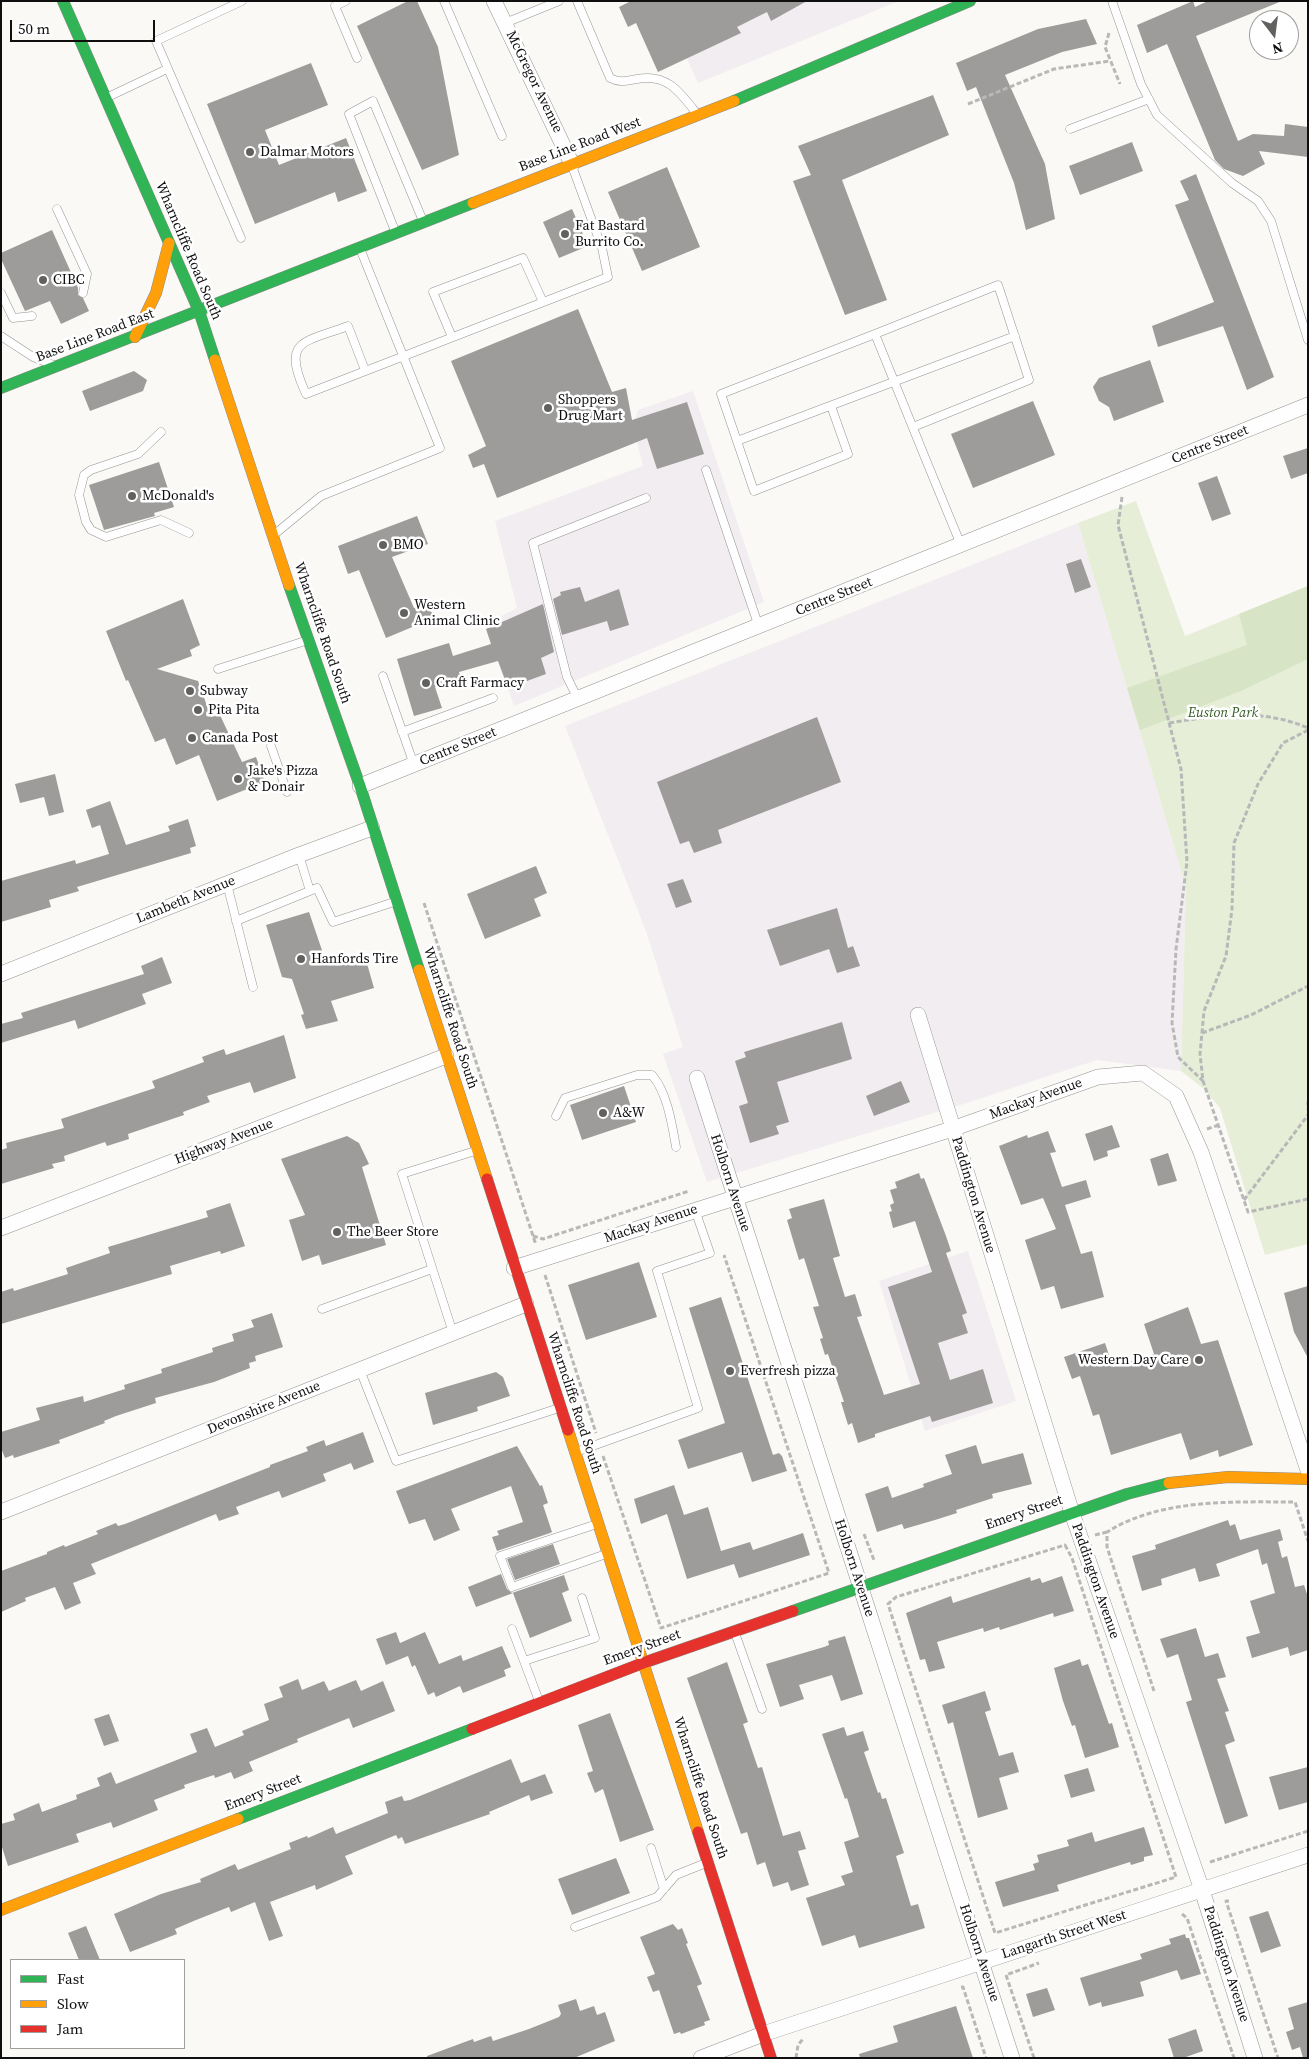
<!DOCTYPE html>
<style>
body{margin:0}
#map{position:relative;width:1309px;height:2059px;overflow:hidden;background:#faf9f5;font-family:"Source Serif 4",serif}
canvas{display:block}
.frame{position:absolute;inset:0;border:2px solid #0f0f0f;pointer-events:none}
.legend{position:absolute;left:10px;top:1959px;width:175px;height:90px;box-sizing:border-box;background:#fff;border:1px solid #9f9f9f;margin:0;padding:6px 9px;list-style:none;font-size:15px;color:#0f0f0f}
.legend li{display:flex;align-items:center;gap:10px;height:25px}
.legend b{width:25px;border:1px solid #9f9f9f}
.north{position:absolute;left:1249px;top:10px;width:50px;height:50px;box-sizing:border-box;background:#fff;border:1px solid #9f9f9f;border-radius:50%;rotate:165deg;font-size:14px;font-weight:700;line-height:20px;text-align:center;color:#0f0f0f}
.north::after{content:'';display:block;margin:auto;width:18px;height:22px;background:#616160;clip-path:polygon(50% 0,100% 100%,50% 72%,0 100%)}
.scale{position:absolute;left:10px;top:20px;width:145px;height:22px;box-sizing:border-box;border:2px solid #0f0f0f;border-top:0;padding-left:6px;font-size:15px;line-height:18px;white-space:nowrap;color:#0f0f0f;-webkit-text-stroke:4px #fff;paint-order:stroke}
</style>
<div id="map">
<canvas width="1309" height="2059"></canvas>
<div class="frame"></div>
<ul class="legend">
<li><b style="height:6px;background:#30b455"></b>Fast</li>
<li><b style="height:6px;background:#ff9f0a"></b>Slow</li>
<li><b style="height:6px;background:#e5322d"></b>Jam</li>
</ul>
<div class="north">N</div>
<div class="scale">50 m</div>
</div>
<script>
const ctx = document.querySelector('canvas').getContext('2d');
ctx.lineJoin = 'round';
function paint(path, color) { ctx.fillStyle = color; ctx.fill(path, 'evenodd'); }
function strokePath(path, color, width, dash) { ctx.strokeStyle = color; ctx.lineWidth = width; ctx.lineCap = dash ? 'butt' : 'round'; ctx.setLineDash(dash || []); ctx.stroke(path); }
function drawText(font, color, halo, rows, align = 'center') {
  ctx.font = font + ' "Source Serif 4",serif'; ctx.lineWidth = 5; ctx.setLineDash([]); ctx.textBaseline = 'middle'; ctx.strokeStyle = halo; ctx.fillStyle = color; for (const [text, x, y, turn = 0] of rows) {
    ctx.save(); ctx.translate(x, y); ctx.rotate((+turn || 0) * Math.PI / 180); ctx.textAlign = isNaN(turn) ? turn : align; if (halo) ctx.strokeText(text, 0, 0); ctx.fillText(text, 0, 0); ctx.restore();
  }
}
paint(new Path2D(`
 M661 1H899L698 83Z
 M693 391 764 602 514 706 485 624 517 608 495 521 643 466 633 426 638 410Z
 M1078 523 1186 887 1181 1071 1097 1060 970 1102 707 1182 663 1054 683 1047 646 931 565 726Z
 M968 1251 1016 1401 925 1431 879 1281Z`), '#f2edf0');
paint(new Path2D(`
 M1136 501 1185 636 1308 586V1244L1265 1255 1220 1108 1204 1089 1181 1071 1186 887 1078 523Z`), '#e6eed7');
paint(new Path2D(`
 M1308 586V659L1241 691 1140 730 1127 688 1247 645 1239 614Z`), '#d7e5c6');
paint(new Path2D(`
 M408 1H417L438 47 459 155 422 170 357 26Z
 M631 1H807L771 21 767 12 737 27 741 33 658 72 636 23 628 27 619 7Z
 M1193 1 1195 7 1208 1H1282L1196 36 1238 141 1253 134 1284 136 1285 124 1308 127V157L1259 151 1265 164 1243 176 1224 169 1215 160 1167 44 1147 53 1137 25Z
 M1086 19 1097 44 1062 52 1005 75 1045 164 1055 219 1026 230 1014 183 976 87 967 91 956 63 1038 29Z
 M311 63 328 105 265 130 279 165 346 138 367 191 338 202 335 192 255 224 207 104Z
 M933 95 949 135 842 180 887 300 845 315 793 181 811 175 798 146Z
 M1132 142 1143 171 1080 195 1069 166Z
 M667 167 700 247 642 271 608 192Z
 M1196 174 1274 377 1247 390 1223 326 1158 347 1152 326 1214 302 1175 205 1189 200 1180 181Z
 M572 209 588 246 559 258 543 222Z
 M52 230 78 288V295L83 298 89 311 61 324 50 301 25 311 1 259V253Z
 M578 309 612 392 626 388 632 420 687 402 704 454 657 469 647 438 497 498 484 464 473 468 468 455 486 446 451 361Z
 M1150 360 1164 402 1114 421 1109 407 1099 401 1093 387 1099 378Z
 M134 371 147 380 143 391 90 411 82 391Z
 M1033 401 1055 455 973 488 951 434Z
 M1308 448V473L1291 479 1283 456Z
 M159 462 174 507 154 513 155 516 104 530 89 485Z
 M1217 476 1231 514 1212 521 1198 483Z
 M417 516 428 544 392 557 414 608 428 604 434 618 386 638 359 570 348 574 338 546Z
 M1081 559 1091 587 1075 593 1066 564Z
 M580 587 585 602 619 589 629 625 610 631 607 621 562 635 553 599 561 595 560 592Z
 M183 599 200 645 190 650 192 656 157 669 198 681 211 717 219 713 242 762 256 757 265 782 217 801 199 755 176 765 165 738 155 742 128 680 126 681 106 631Z
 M543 604 554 652 541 658 546 674 508 688 498 661 459 672 461 679 435 687 442 708 414 716 397 659 449 643 453 656 491 644 486 629Z
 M817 717 841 782 718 830 722 843 694 853 689 841 680 844 657 782Z
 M55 774 64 812 49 816 44 797 20 803 15 784Z
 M110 801 126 845 170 831 168 826 188 819 196 846 190 848 191 853 77 887 79 891 49 900 51 907 1 922V881L75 860 76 864 109 854 100 825 92 828 86 810Z
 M536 866 547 893 534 899 541 916 485 939 467 894Z
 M683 879 692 902 676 908 667 884Z
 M837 908 848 948 853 946 860 966 837 973 829 949 780 966 767 930Z
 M309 912 327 965 364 953 374 988 331 1001 338 1021 306 1029 301 1015 304 1014 292 979 282 977 266 925Z
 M162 957 172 983 142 994 146 1004 78 1029 75 1020 1 1043V1024L23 1018 21 1013 144 974 141 966Z
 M842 1022 852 1059 777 1082 789 1122 776 1126 779 1134 750 1143 739 1106 748 1103 735 1061 746 1057 744 1052Z
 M284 1035 296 1078 254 1093 250 1082 207 1096 210 1102 183 1112 184 1115 128 1134 129 1139 107 1146 105 1142 64 1156 65 1161 52 1164 54 1168 1 1184V1150L7 1148 6 1143 64 1128 61 1119 155 1088 152 1081 204 1062 202 1057 224 1049 226 1055Z
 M901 1081 910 1102 874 1116 866 1096Z
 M624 1086 636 1122 582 1140 570 1105Z
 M1112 1125 1120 1147 1107 1151 1108 1156 1094 1161 1085 1134Z
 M1048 1131 1056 1152 1050 1153 1062 1187 1086 1180 1091 1197 1065 1205 1081 1254 1092 1251 1104 1297 1061 1309 1054 1286 1041 1290 1025 1240 1056 1229 1043 1198 1021 1205 999 1146 1027 1135 1028 1138Z
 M347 1136 359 1143 369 1164 362 1167 386 1245 322 1265 319 1255 302 1261 289 1220 305 1215 281 1159Z
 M1168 1153 1177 1181 1158 1186 1150 1159Z
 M919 1173 921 1179 924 1178 946 1236 951 1251 946 1253 967 1313 962 1315 968 1333 938 1343 950 1380 983 1369 993 1403 932 1422 930 1416 875 1434V1437L858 1443 852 1423 848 1425 841 1402H844L828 1354 825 1355 820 1339 823 1338 813 1307 819 1306 804 1258 799 1260 787 1220 792 1218 789 1209 824 1199 840 1256 833 1258 845 1297 855 1294 862 1316 857 1317 884 1395 920 1384 888 1287 932 1272 915 1221 893 1228 889 1212 892 1211 890 1205 894 1203 890 1190 897 1188 895 1182Z
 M230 1203 245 1246 221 1254 220 1251 170 1266 172 1274 1 1324V1292L13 1288 14 1291 68 1274 66 1268 110 1253 108 1247 208 1217 206 1211Z
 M639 1262 657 1317 586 1340 568 1285Z
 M1308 1286V1358L1294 1332 1284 1293Z
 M721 1297 773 1455 779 1453 782 1456 787 1471 752 1482 742 1452 688 1469 678 1440 725 1423 689 1308Z
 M1188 1307 1201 1344 1218 1340 1253 1445 1219 1457 1218 1450 1190 1460 1181 1433 1111 1455 1099 1414 1093 1416 1080 1376 1072 1379 1064 1357 1105 1343 1113 1367 1154 1354 1144 1324Z
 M272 1313 283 1347 255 1356 256 1361 249 1363 250 1368 214 1382 155 1398 156 1403 116 1416 104 1421 105 1423 59 1440 60 1443 14 1458 13 1455 5 1458 1 1448V1432L40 1420 36 1408 83 1396 84 1402 125 1389 124 1385 162 1373 161 1369 213 1352 212 1348 234 1341 232 1334 254 1327 251 1320Z
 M496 1372 503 1377 510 1396 477 1407 478 1411 433 1425 425 1393Z
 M363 1432 374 1462 354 1470 351 1463 323 1474 326 1481 282 1498 279 1491 236 1507 239 1514 219 1521 216 1514 91 1564 96 1574 73 1583 81 1603 65 1610 55 1587 25 1598 26 1601 1 1612V1571L47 1554V1552L64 1545 65 1547 98 1534 96 1531 116 1523 118 1526 125 1524 270 1467V1465L308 1451 306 1447 324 1440 326 1446Z
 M976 1445 982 1464 1023 1453 1032 1484 992 1494 993 1498 956 1510 957 1513 935 1520 904 1529 902 1524 877 1532 865 1494 888 1486 892 1498 924 1487 923 1484 952 1474 945 1455Z
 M517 1446 540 1486 542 1485 548 1503 543 1505 552 1532 550 1533 497 1551 492 1537 499 1535 497 1531 523 1522 511 1486 451 1509 460 1530 434 1541 425 1519 409 1524 396 1491Z
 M674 1485 684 1515 708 1507 721 1551 750 1542 753 1550 803 1533 810 1555 739 1578 734 1564 687 1579 667 1514 641 1524 634 1499Z
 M1228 1520 1230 1526 1235 1524 1240 1540 1280 1529 1283 1540 1278 1542 1282 1558 1287 1556 1295 1587 1304 1585 1308 1597V1650L1290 1656 1288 1647 1252 1658 1246 1637 1260 1633 1250 1601 1275 1593 1267 1563 1262 1565 1258 1549 1216 1564 1220 1576 1199 1582 1195 1568 1161 1579 1162 1585 1142 1591 1132 1556 1156 1549 1155 1545Z
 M553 1544 560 1564 515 1580 507 1559Z
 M501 1574 507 1589 512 1593 564 1575 569 1590 562 1593 572 1621 530 1638 513 1593 476 1607 468 1587Z
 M1062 1576 1074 1611 1054 1617 1053 1613 1000 1630 999 1627 984 1632 983 1628 937 1642 945 1668 929 1672 925 1659 920 1660 906 1613 951 1596 953 1603 1030 1577 1031 1581 1040 1578 1042 1583Z
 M1196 1628 1205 1657 1218 1653 1226 1677 1217 1679 1229 1711 1225 1712 1235 1741 1225 1745 1248 1816 1225 1824 1186 1702 1192 1700 1178 1654 1167 1658 1160 1639Z
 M396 1632 400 1643 425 1632 439 1664 461 1655 463 1661 502 1646 511 1667 504 1670 506 1676 463 1693 460 1686 436 1697 434 1692 428 1695 415 1665 412 1667 408 1656 386 1665 376 1639Z
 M845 1636 863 1694 841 1701 832 1675 799 1685 804 1699 780 1707 766 1664 824 1647 829 1645 828 1641Z
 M1080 1659 1082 1666 1088 1664 1109 1724 1112 1723 1119 1747 1085 1758 1075 1725 1072 1726 1063 1701 1054 1668Z
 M727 1662 748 1722 743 1724 758 1768 762 1767 783 1836 800 1831 806 1849 798 1851 809 1885 791 1891 788 1882 773 1887 765 1862 757 1865 747 1832 741 1834 687 1678Z
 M298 1679 302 1690 324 1681 329 1691 356 1680 361 1691 383 1681 395 1711 353 1728 349 1718 297 1739 298 1742 249 1762 253 1771 234 1779 231 1772 215 1778 214 1775 184 1785 185 1788 154 1800 158 1810 113 1828 111 1822 76 1834 79 1842 8 1866 1 1844V1824L15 1820 13 1814 39 1803 42 1812 77 1799 76 1795 100 1786 97 1778 111 1772 116 1784 197 1752 190 1734 207 1728 215 1747 244 1735 242 1731 269 1720 264 1704 283 1697 279 1687Z
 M985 1691 991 1710 985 1712 999 1756 1013 1752 1019 1772 999 1778 1008 1809 978 1818 953 1722 948 1724 942 1705Z
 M610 1713 654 1830 620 1842 603 1789 595 1793 587 1773 593 1771 578 1725Z
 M109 1714 119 1741 104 1746 94 1719Z
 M844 1727 847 1736 863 1731 869 1750 864 1752 878 1793 880 1792 882 1799 886 1798 904 1853 896 1856 911 1906 918 1904 925 1928 859 1948 855 1935 822 1946 806 1898 845 1885 841 1876 853 1872 844 1842 859 1837 847 1798 845 1799 822 1734Z
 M511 1759 521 1783 545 1774 553 1793 531 1801 529 1795 489 1812 490 1814 405 1844 402 1837 398 1839 396 1835 345 1856 353 1874 316 1890 315 1885 270 1902 283 1936 269 1941 255 1902 231 1912 229 1907 196 1920 175 1929 177 1934 130 1952 114 1914 161 1894 201 1882 200 1879 235 1864 238 1870 291 1849 289 1843 307 1836 308 1838 333 1827 336 1834 388 1813 385 1802 402 1796 404 1801 410 1800Z
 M1308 1767V1802L1279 1810 1269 1777Z
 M1088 1768 1095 1791 1071 1798 1064 1775Z
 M1144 1827 1153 1855 1144 1857V1861L1131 1865 1130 1862 1057 1885 1059 1891 1003 1907 995 1882 1035 1870 1033 1864 1039 1862 1037 1855 1069 1846 1067 1840 1092 1832 1095 1842Z
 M616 1858 630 1893 572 1915 558 1879Z
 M1268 1911 1281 1946 1261 1953 1249 1917Z
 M673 1924 678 1930 682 1928 688 1943 686 1944 702 1984 697 1986 710 2020 704 2022 705 2025 681 2034 680 2032 674 2034 659 1990 653 1992 647 1977 655 1974 640 1937Z
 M86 1926 100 1960H79L68 1933Z
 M1185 1934 1186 1938H1189L1201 1974 1181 1980 1177 1970 1140 1982 1144 1996 1102 2007 1101 2002 1089 2006 1080 1978 1142 1959 1140 1954 1171 1944 1169 1939Z
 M1047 1988 1055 2010 1033 2017 1026 1994Z
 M576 1999 580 2011 594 2006 597 2015 605 2012 615 2041 574 2058H427V2056L473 2039 474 2042 491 2036 493 2041 529 2029 559 2017 561 2014 558 2005Z
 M1308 2002V2058H1303L1300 2047 1292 2050 1286 2032 1294 2029 1288 2008Z
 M956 2006 973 2058H860L859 2054 898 2042 893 2026Z
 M1196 2029 1203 2051 1183 2058H1174L1168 2039Z`), '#9e9c9a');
const lane = new Path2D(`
 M346 1 335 6 357 58
 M444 1 502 136
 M577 1 610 78C620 83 626 81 637 79 667 73 680 92 697 114
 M1112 1 1141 84 1157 115 1232 183 1258 201 1271 221 1308 340
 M505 23 559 1
 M108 97 167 69
 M1070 129 1149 99
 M57 209 87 274 83 293
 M395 231 349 114 373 101 423 221
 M241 238 156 41 242 1
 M1 293 13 318 32 316
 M1 336 33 357 51 364
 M452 337 433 292 523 258 543 302
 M365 370 348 326C303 343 281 339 306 394L608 277 602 248 572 166
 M831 406 848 454 754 491 737 441 1015 336
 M913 427 1029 380 998 285 875 334C903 404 932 475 961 545
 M161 432 138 454 91 470 84 475 79 495 86 522 91 530 106 537 161 520 189 533
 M737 441 721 394 875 334
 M706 470 759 627
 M276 533 321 496 440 448 361 251
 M218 669 305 641
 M383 676 414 765
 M578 699 567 677 533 543 646 498
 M402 732 493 698
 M271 746 287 792
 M299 855 310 891
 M227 884 253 987
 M236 921 317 888 333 922 394 902
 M556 1116 565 1098 637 1075H652C667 1092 672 1124 676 1147
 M322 1309 432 1269
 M453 1333 402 1174 475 1151
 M360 1370 396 1461 559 1408
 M576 1452 698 1408 657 1271 710 1253 695 1210
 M597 1524 500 1556 512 1587 606 1554
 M512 1629 539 1701
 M735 1633 762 1709
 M524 1661 595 1638 582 1598
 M651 1848 664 1889
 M575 1927 657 1897 676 1875 706 1863`);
const street = new Path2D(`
 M494 1 572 164
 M360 786 1308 405
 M1 974 299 855 372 828
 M918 1015 1072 1513 1202 1890 1255 2058
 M697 1078 1012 2058
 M1 1228 446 1056
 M514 1268 952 1129 1098 1077 1143 1073 1176 1096 1201 1152 1308 1470
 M1 1512 526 1304
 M701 2058 763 2034 1308 1855`);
const fast = new Path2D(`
 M63 1 199 311 215 360
 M734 101 970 1
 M1 388 473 203
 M289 585 360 786 419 970
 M793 1611 1127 1494 1169 1483
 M238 1819 472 1729`);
const slow = new Path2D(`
 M473 203 734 101
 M135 337 156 293 169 243
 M215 360 289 585
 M419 970 487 1179
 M568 1430 698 1832
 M1169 1483 1228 1477 1308 1479
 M1 1910 238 1819`);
const jam = new Path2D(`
 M487 1179 568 1430
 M472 1729 643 1663 793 1611
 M698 1832 771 2058`);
strokePath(lane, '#959493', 9);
strokePath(street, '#959493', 16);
strokePath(fast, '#8b8b89', 12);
strokePath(slow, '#8b8b89', 12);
strokePath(jam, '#8b8b89', 12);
strokePath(new Path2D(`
 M1109 33 1105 47 1120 84
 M968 104 1054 69 1110 61
 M1122 497 1118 525 1181 769 1187 862 1176 949 1172 1023 1178 1057 1203 1081
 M1169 723C1218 715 1261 708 1308 728
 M1308 730 1283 743 1258 784 1234 843 1232 909 1226 956 1204 1011 1200 1054 1203 1081 1248 1212 1308 1199
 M424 903 536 1245
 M1202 1033 1251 1015 1308 986
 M1308 1101V1110
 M1207 1129 1219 1125
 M1244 1200 1308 1115
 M533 1236 543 1239 689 1191
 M545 1275 596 1433
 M603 1456 661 1628 829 1573 724 1255
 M864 1534 874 1560
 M1095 1535 1107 1532
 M1065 1545 1072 1558 1176 1877 995 1933 888 1604 896 1597Z
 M1154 1691 1107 1547V1532C1162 1498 1233 1502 1295 1502L1308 1541
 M1210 1862 1308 1831
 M1229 1901H1226L1278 2058
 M1182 1914 1187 1918 1234 2058
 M961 1987H963L986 2058
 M796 2058 798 2045 803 2039
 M1034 2058 1006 1975 1039 1963`), '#b9b8b8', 3, [5, 2.5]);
strokePath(lane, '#fefefe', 8);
strokePath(street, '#fefefe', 15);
strokePath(fast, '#30b455', 11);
strokePath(slow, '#ff9f0a', 11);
strokePath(jam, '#e5322d', 11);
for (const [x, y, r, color] of [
 [250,152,5,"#616160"],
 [565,234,5,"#616160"],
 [43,280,5,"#616160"],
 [548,408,5,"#616160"],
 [132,496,5,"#616160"],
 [383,545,5,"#616160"],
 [404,613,5,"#616160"],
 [426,683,5,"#616160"],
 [190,691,5,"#616160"],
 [198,710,5,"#616160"],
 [192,738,5,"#616160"],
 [238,779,5,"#616160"],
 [301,959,5,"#616160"],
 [603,1113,5,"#616160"],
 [337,1232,5,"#616160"],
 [1199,1360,5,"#616160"],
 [730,1371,5,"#616160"]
]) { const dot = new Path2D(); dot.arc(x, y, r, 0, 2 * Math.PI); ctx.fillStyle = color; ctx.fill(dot); strokePath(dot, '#fff', 2); }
drawText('14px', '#0f0f0f', '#fff', [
 ["McGregor Avenue",534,82,64],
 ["Base Line Road West",580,145,-21],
 ["Wharncliffe Road South",188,251,67],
 ["Base Line Road East",95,336,-21],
 ["Centre Street",1210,445,-22],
 ["Centre Street",834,597,-22],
 ["Wharncliffe Road South",322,633,71],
 ["Centre Street",458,747,-22],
 ["Lambeth Avenue",186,900,-22],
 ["Wharncliffe Road South",450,1018,72],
 ["Mackay Avenue",1036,1099,-20],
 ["Highway Avenue",224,1142,-21],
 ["Holborn Avenue",730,1183,72],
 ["Paddington Avenue",973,1195,73],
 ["Mackay Avenue",651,1224,-18],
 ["Wharncliffe Road South",574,1403,72],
 ["Devonshire Avenue",264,1408,-22],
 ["Emery Street",1024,1513,-19],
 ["Holborn Avenue",854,1568,72],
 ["Paddington Avenue",1095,1581,71],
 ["Emery Street",642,1648,-20],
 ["Wharncliffe Road South",700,1788,72],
 ["Emery Street",263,1793,-21],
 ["Langarth Street West",1064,1935,-18],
 ["Holborn Avenue",979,1953,72],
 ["Paddington Avenue",1226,1964,72]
]);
drawText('14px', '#0f0f0f', '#fff', [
 ["Dalmar Motors",260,152],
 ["Fat Bastard",575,226],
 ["Burrito Co.",575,242],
 ["CIBC",53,280],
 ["Shoppers",558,400],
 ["Drug Mart",558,416],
 ["McDonald's",142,496],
 ["BMO",393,545],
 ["Western",414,605],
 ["Animal Clinic",414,621],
 ["Craft Farmacy",436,683],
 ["Subway",200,691],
 ["Pita Pita",208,710],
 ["Canada Post",202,738],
 ["Jake's Pizza",248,771],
 ["& Donair",248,787],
 ["Hanfords Tire",311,959],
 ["A&W",613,1113],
 ["The Beer Store",347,1232],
 ["Western Day Care",1189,1360,"right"],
 ["Everfresh pizza",740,1371]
], 'left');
drawText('italic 14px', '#356026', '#fff', [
 ["Euston Park",1223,713]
]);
</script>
